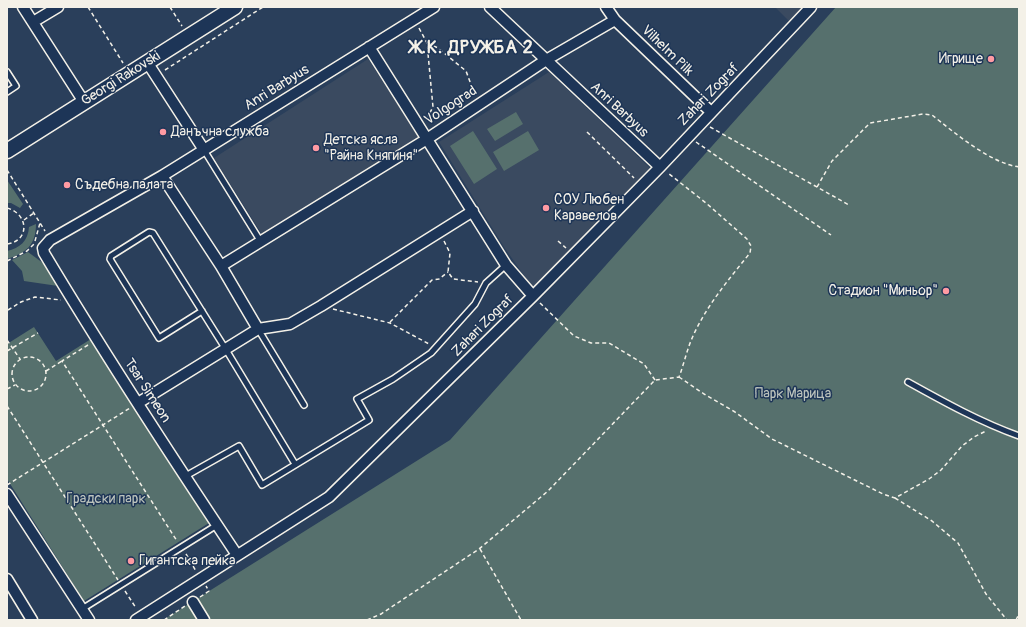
<!DOCTYPE html>
<meta charset="utf-8">
<style>
body{margin:0}
#map{position:relative;width:1026px;height:627px;overflow:hidden;background:#2a3f5b;font-family:Pangolin,sans-serif}
canvas{display:block}
.frame{position:absolute;inset:0;border:8px solid #f4f1e8;pointer-events:none}
</style>
<div id="map">
<canvas width="1026" height="627"></canvas>
<div class="frame"></div>
</div>
<script>
const ctx = document.querySelector('canvas').getContext('2d');
ctx.lineJoin = 'round';
function paint(path, color) { ctx.fillStyle = color; ctx.fill(path, 'evenodd'); }
function strokePath(path, color, width, dash) { ctx.strokeStyle = color; ctx.lineWidth = width; ctx.lineCap = dash ? 'butt' : 'round'; ctx.setLineDash(dash || []); ctx.stroke(path); }
function drawText(font, color, halo, rows, align = 'center') {
  ctx.font = font + ' Pangolin,sans-serif'; ctx.lineWidth = 3; ctx.setLineDash([]); ctx.textBaseline = 'middle'; ctx.strokeStyle = halo; ctx.fillStyle = color; for (const [text, x, y, turn = 0] of rows) {
    ctx.save(); ctx.translate(x, y); ctx.rotate((+turn || 0) * Math.PI / 180); ctx.textAlign = isNaN(turn) ? turn : align; if (halo) ctx.strokeText(text, 0, 0); ctx.fillText(text, 0, 0); ctx.restore();
  }
}
paint(new Path2D(`
 M775 7H805L791 23Z
 M368 59 419 137 263 236 214 158Z
 M549 72 651 169 534 287 530 284 504 247 439 142Z`), '#3a4a60');
paint(new Path2D(`
 M836 7H1019V620H163L450 440Z
 M516 112 523 124 495 141 487 129Z
 M473 131 497 169 474 184 450 146Z
 M528 131 539 150 504 171 493 152Z
 M7 180 23 204 20 208 11 203H7Z
 M36 224C36 245 26 253 7 259V251C20 248 28 241 29 227Z
 M28 252 47 266 58 286 24 281 22 271 12 260Z
 M34 327 56 361 91 339 209 523 84 601 7 479V344Z`), '#56706d');
const lane = new Path2D(`
 M7 72 16 86 7 92
 M204 150 261 242
 M202 311 159 338 110 259 111 256 149 232 153 233 225 348 295 464
 M258 329 304 405
 M908 382C944 402 980 422 1019 436
 M184 477 239 446 262 485 369 420 357 399 393 379 431 353 475 304 486 283 506 265
 M82 609 217 525`);
const street = new Path2D(`
 M23 7 84 102
 M490 7 660 167
 M606 7 615 20 711 112
 M33 22 58 7
 M369 47 506 265 533 296
 M147 62 204 150
 M162 176 221 266 258 329
 M221 266 427 139 546 60 615 20
 M138 403 258 329 290 324 321 306 473 211
 M7 494 89 620
 M237 555C171 456 105 355 44 253L43 248 50 240 162 176 434 7
 M7 579 32 620
 M193 602 204 620
 M136 620 329 497 533 296 660 167 811 7`);
const secondary = new Path2D(`
 M7 151 235 7`);
strokePath(lane, '#f4f1e8', 8);
strokePath(street, '#f4f1e8', 13);
strokePath(secondary, '#f4f1e8', 17);
strokePath(new Path2D(`
 M88 7 123 63
 M170 7 182 26
 M419 28 427 43 433 107 426 120
 M427 43 438 48 466 71 475 95
 M165 70 263 7
 M710 127 849 205
 M587 132 634 178
 M696 142 831 235
 M7 170 45 231
 M817 187 832 161 870 123 923 114 932 115C955 133 990 163 1019 167
 M7 208C29 214 30 241 7 244
 M24 220 34 213
 M35 241 40 223
 M444 241 450 253 448 272 453 279 478 282
 M558 241 566 248
 M7 261 27 251 34 244
 M540 303 574 336 591 343H609L644 364 655 380
 M333 309 390 323 429 344
 M8 310 21 302 35 297 61 300
 M390 322 432 280 439 279 448 272
 M7 340 20 359
 M88 345 62 361 177 541
 M7 351 38 333
 M12 374a17 17 0 1 1 34 0a17 17 0 1 1-34 0Z
 M46 371 62 361
 M679 377 704 394 735 412 772 439 883 494 895 498 929 479 941 470 962 446 974 437 986 431
 M7 389 15 385
 M7 406 118 580
 M7 485 130 408
 M895 498 932 521 958 543 986 594 1007 620
 M480 549 521 620
 M186 554 196 571
 M125 591 136 608
 M200 597 209 591 206 586
 M164 620 185 606
 M367 620 381 614 479 549 548 491 655 380 679 377C684 364 687 349 693 336 707 305 729 279 750 253L751 246 747 239 706 203 668 173
 M1016 620 1019 614`), '#f4f1e8', 1.5, [4, 3]);
strokePath(lane, '#1d3557', 5);
strokePath(street, '#1d3557', 10);
strokePath(secondary, '#1d3557', 14);
for (const [x, y, r, color] of [
 [991,59,4,"#ff9aa2"],
 [163,132,4,"#ff9aa2"],
 [316,148,4,"#ff9aa2"],
 [67,185,4,"#ff9aa2"],
 [546,208,4,"#ff9aa2"],
 [946,291,4,"#ff9aa2"],
 [131,561,4,"#ff9aa2"]
]) { const dot = new Path2D(); dot.arc(x, y, r, 0, 2 * Math.PI); ctx.fillStyle = color; ctx.fill(dot); strokePath(dot, '#1d3557', 1.5); }
drawText('14px', '#f4f1e8', '#1d3557', [
 ["Vilhelm Pilk",667,51,44],
 ["Georgi Rakovski",121,79,-32],
 ["Anri Barbyus",277,88,-32],
 ["Zahari Zograf",709,95,-46],
 ["Volgograd",451,106,-33],
 ["Anri Barbyus",619,110,43],
 ["Zahari Zograf",483,326,-45],
 ["Tsar Simeon",147,391,57]
]);
drawText('14px', '#f4f1e8', '#1d3557', [
 ["Игрище",983,59,"right"],
 ["Данъчна служба",171,132],
 ["Детска ясла",324,140],
 ["\"Райна Княгиня\"",324,156],
 ["Съдебна палата",75,185],
 ["СОУ Любен",554,200],
 ["Каравелов",554,216],
 ["Стадион \"Миньор\"",938,291,"right"],
 ["Гигантска пейка",139,561]
], 'left');
drawText('14px', '#bdc4bd', '#1d3557', [
 ["Парк Марица",793,394],
 ["Градски парк",106,499]
]);
ctx.letterSpacing = '1px';
drawText('bold 18px', '#f4f1e8', '#1d3557', [
 ["Ж.К. ДРУЖБА 2",472,48]
]);
ctx.letterSpacing = '0px';
</script>
